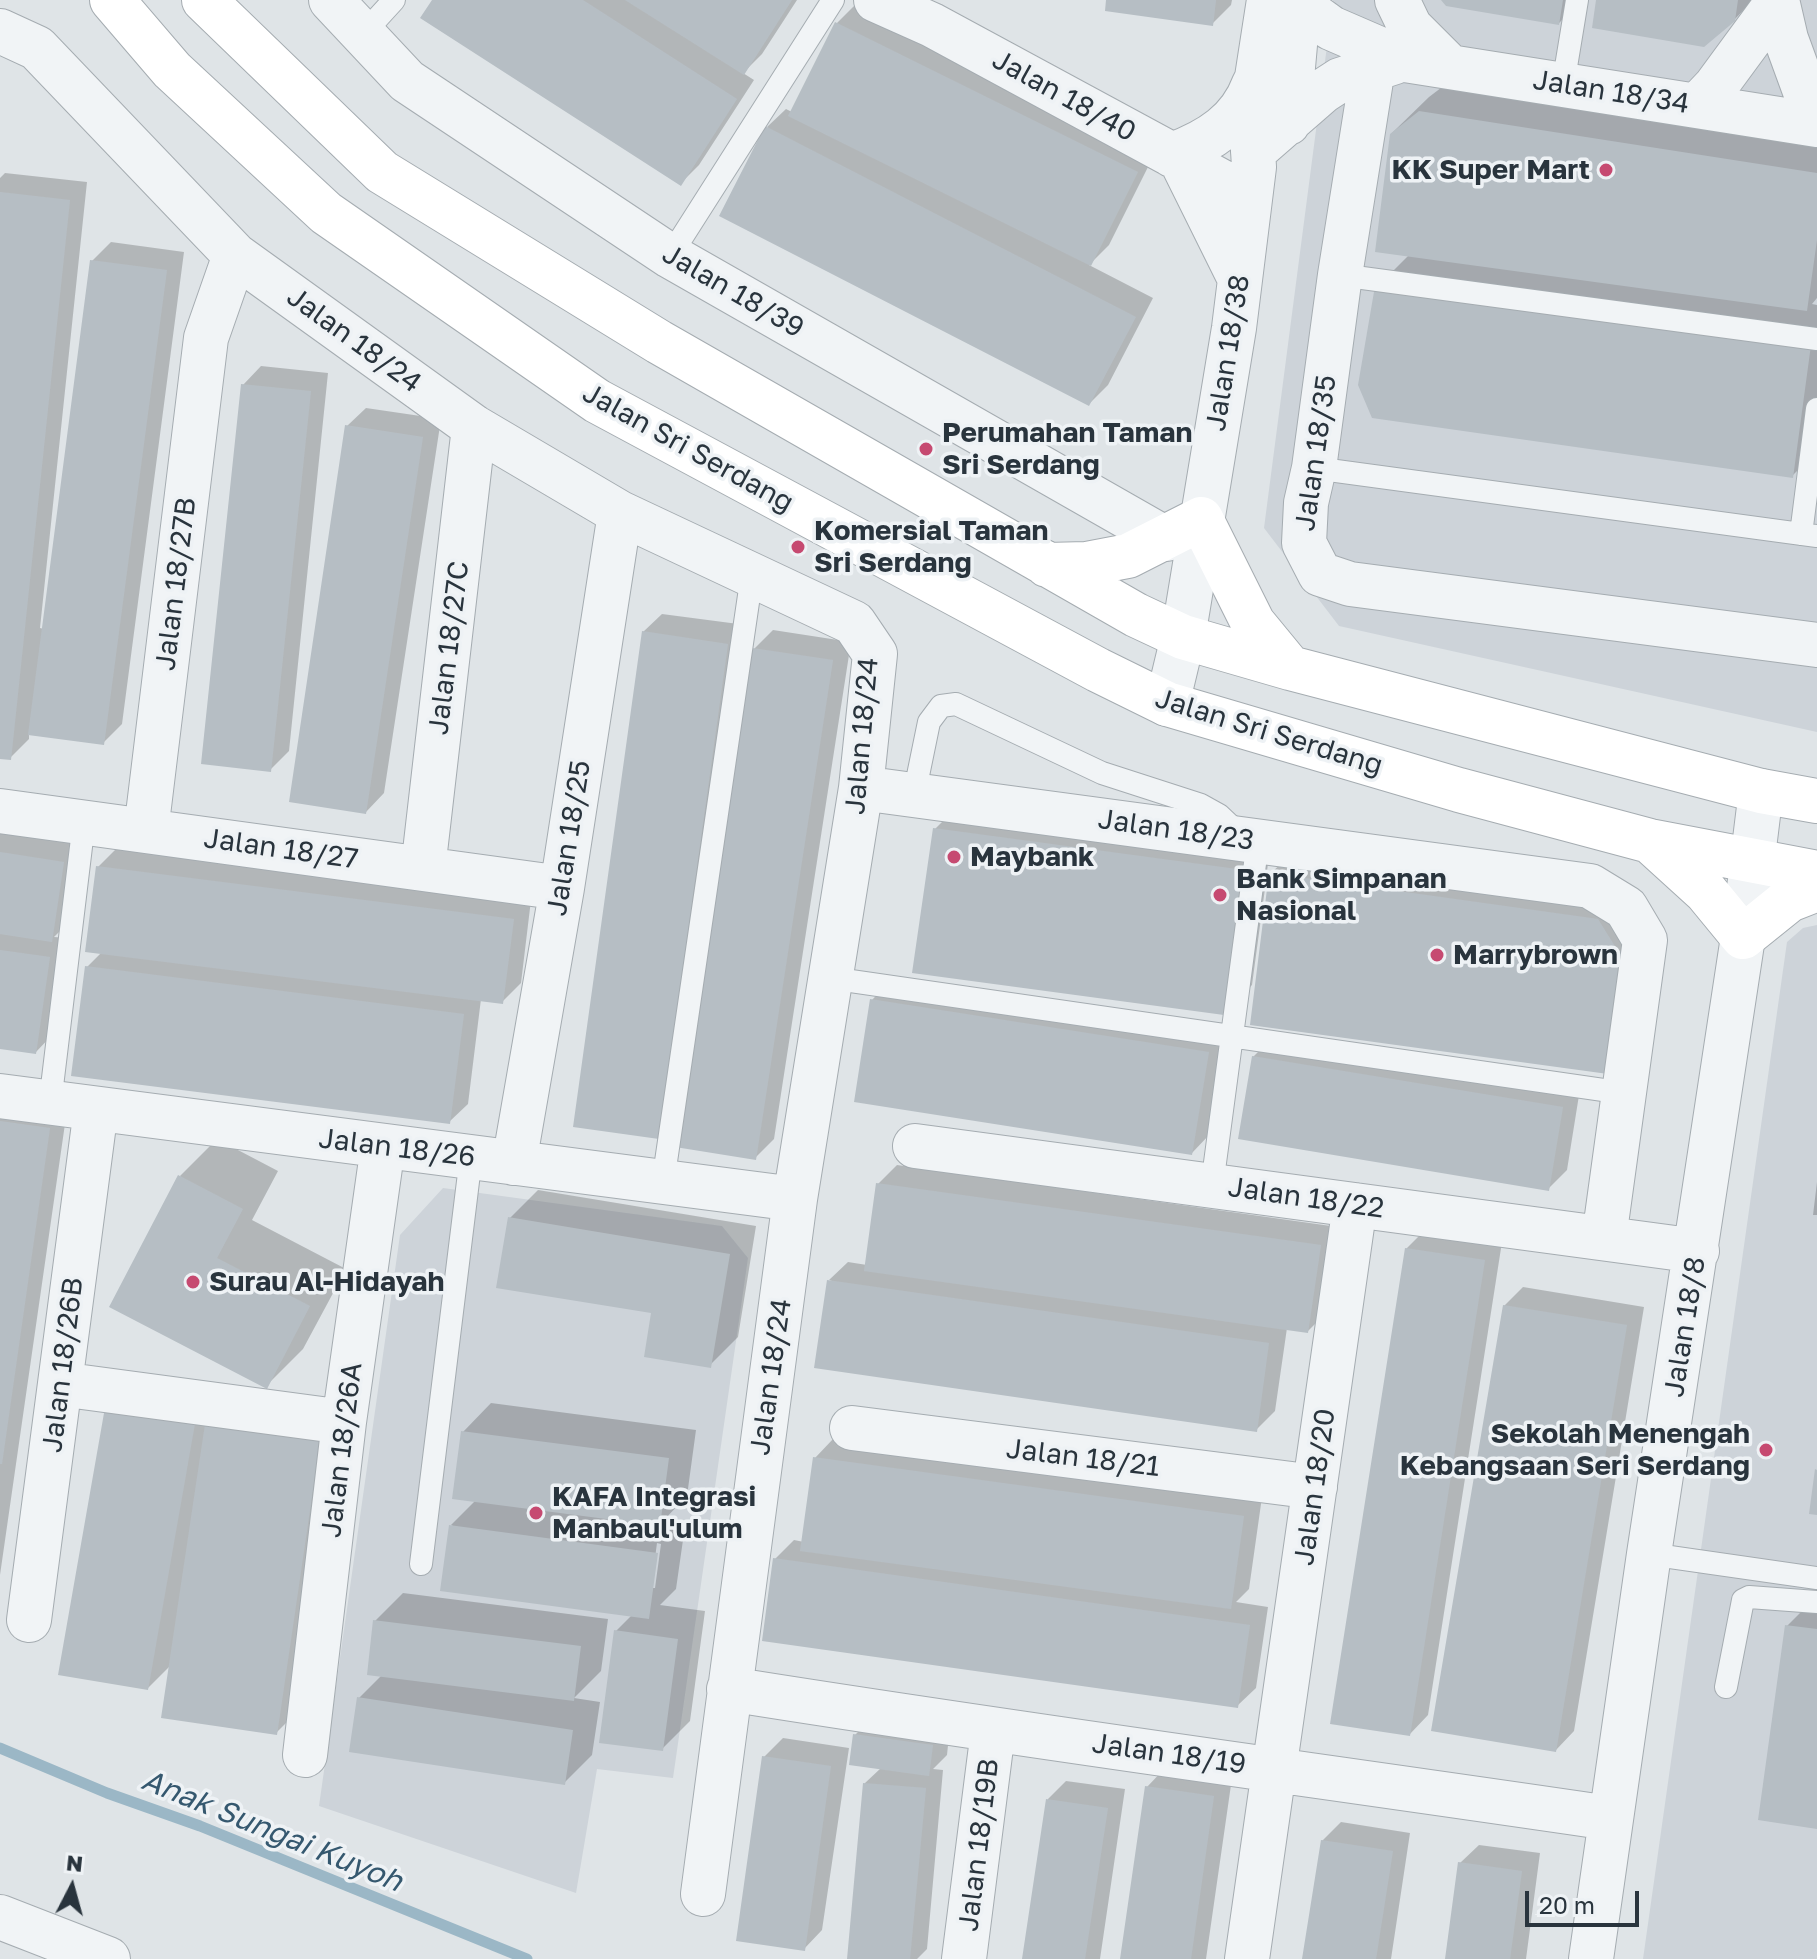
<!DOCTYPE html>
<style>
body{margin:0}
#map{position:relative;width:1817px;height:1959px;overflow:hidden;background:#dfe4e7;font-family:"Golos Text",sans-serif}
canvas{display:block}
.north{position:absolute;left:32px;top:1847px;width:80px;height:80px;-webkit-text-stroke:6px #eef2f5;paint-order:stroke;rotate:6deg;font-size:22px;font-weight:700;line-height:32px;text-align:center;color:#29343d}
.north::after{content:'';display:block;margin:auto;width:28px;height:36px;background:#29343d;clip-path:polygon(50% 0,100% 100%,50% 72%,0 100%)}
.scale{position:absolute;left:1525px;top:1891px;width:114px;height:36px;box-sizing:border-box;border:4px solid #29343d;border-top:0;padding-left:10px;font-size:24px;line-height:28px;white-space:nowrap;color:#29343d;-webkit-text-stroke:6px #eef2f5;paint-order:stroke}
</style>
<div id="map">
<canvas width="1817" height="1959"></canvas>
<div class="north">N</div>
<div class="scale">20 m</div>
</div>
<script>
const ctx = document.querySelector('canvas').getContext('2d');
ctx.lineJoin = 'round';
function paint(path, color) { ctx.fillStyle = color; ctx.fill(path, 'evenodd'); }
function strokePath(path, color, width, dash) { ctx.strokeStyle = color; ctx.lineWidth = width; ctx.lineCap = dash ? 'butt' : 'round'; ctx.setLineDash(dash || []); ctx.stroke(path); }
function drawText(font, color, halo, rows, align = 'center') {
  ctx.font = font + ' "Golos Text",sans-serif'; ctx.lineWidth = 7; ctx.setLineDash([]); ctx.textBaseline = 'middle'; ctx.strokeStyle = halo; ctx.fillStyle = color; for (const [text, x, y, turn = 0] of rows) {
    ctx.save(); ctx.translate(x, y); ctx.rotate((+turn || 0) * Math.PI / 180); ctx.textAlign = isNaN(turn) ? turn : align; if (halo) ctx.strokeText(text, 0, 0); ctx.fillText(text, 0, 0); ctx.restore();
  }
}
paint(new Path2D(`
 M1333 0H1817V732L1339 626 1264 528Z
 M1817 925V1959H1643L1787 942 1803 928Z
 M443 1188 722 1226 748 1258 673 1778 597 1769 576 1893 319 1806 400 1235Z`), '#cdd3d9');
paint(new Path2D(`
 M434 0H797L762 54 743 73 754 80 699 165 680 184Z
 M1108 0H1232L1231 5 1212 24Z
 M1443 0H1582L1559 23Z
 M1598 0H1753L1734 20Z
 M855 5 1155 153 1109 245 1089 265 1153 298 1108 385 1089 404 767 127 786 109 792 112 837 23Z
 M1458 75 1817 131V298L1812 304 1817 305V451L1792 476 1377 287 1409 255 1391 134 1429 97Z
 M5 173 87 182 40 628 44 629 92 261 111 242 184 252 122 724 103 743 29 734V739L10 758 0 757V178Z
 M261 366 328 373 289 751 270 770 243 385Z
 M366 408 441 419 384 793 366 812 347 426Z
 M662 614 746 625 677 1118 643 632Z
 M773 630 851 642 774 1139 755 1158 754 649Z
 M963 801 1271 843 1266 878 1299 846 1626 892 1635 1044 1266 881 1252 985 1224 1013 935 829Z
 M0 831 81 843 70 921 54 937 68 938 54 1033 36 1052 0 1047Z
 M116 849 531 900 521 983 502 1002 481 999 468 1104 449 1122 87 967 102 952 98 867Z
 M890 981 1227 1033 1210 1134 1192 1153 872 1000Z
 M1272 1038 1580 1089 1567 1170 1548 1189 1253 1057Z
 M0 1100 67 1110 0 1575Z
 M217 1139 278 1171 252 1220 346 1269 303 1349 266 1386 180 1176Z
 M897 1165 1338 1227 1326 1313 1308 1331 1287 1328 1275 1411 1256 1430 829 1280 848 1262 867 1265 878 1184Z
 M1817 1182V1215H1813Z
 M538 1190 756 1226 738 1337 710 1365 654 1312 510 1218Z
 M1425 1230 1502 1242 1428 1715 1410 1734 1406 1249Z
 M1523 1287 1644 1307 1574 1731 1556 1750 1504 1306Z
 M109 1397 340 1410 295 1714 276 1733 171 1665 148 1688Z
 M491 1403 696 1430 687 1496 661 1523 685 1526 676 1589 660 1605 705 1611 690 1721 662 1749 616 1631 632 1615 451 1525 476 1500 463 1432ZM657 1543 661 1544 655 1588H651Z
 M833 1439 1262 1497 1249 1589 1236 1602 1268 1607 1256 1688 1237 1706 775 1559 794 1540 804 1542 815 1458Z
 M403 1593 608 1619 601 1671 574 1698 600 1702 592 1755 564 1783 359 1698 382 1675 375 1621Z
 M1815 1598H1817V1826L1787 1626Z
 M874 1716 950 1726 947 1755 933 1769 943 1770 927 1949 917 1959H849L865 1783 881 1768 855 1735Z
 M783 1738 849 1748 822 1930 804 1949 764 1757Z
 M1165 1768 1232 1778 1206 1959H1122L1147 1787Z
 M1066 1781 1125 1789 1100 1959H1024L1048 1799Z
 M1341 1822 1410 1833 1391 1959H1304L1322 1841Z
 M1479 1845 1540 1853 1526 1959H1447L1460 1863Z`), '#0003');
strokePath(new Path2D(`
 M0 1748 107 1793 200 1826 527 1959`), '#9bb7c6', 11);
paint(new Path2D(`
 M432 0H583L737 99 681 186 420 18Z
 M625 0H792L744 75Z
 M1106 0H1216L1213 26 1105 11Z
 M1441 0H1563L1559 25 1446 6Z
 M1596 0H1738L1735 21 1704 47 1592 28Z
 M835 22 1138 172 1091 266 788 116Z
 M1419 111 1817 173V240L1807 311 1375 252 1390 134Z
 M765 126 1136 317 1089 406 719 216Z
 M0 192 70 200 11 760 0 759Z
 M90 260 167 270 104 745 28 735Z
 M1375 286 1811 345 1793 478 1372 418 1358 385Z
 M241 384 311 391 271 772 201 764Z
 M345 425 423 437 366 814 289 802Z
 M642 631 728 644 659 1139 573 1127Z
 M752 648 833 660 756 1160 675 1147Z
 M933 828 1244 870 1224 1015 912 973Z
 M0 852 64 862 52 942 0 934Z
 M96 866 514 919 503 1004 85 952Z
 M1269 873 1598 919 1621 956 1608 1074 1250 1025Z
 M0 950 50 957 36 1054 0 1049Z
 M85 966 464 1014 450 1124 71 1076Z
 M870 999 1209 1052 1192 1155 854 1102Z
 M1252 1056 1563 1107 1549 1191 1238 1139Z
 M0 1121 50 1128 2 1464H0Z
 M178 1175 243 1209 217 1258 310 1306 267 1389 109 1307Z
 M876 1183 1321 1245 1308 1333 864 1271Z
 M508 1217 730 1254 711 1368 644 1357 651 1313 496 1288Z
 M1405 1248 1485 1260 1410 1736 1330 1724Z
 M827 1280 1269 1343 1257 1432 814 1368Z
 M1503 1305 1627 1325 1556 1752 1431 1731Z
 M107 1396 197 1412 148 1690 58 1675Z
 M207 1411 322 1428 277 1735 161 1718Z
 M461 1431 669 1458 660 1526 452 1499Z
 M813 1457 1244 1516 1231 1609 800 1551Z
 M1815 1469 1817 1470V1515L1809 1514Z
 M449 1525 658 1553 649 1619 440 1591Z
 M773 1558 1250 1625 1238 1708 762 1641Z
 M373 1620 581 1646 574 1701 367 1675Z
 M1785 1625 1817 1629V1829L1758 1820Z
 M614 1630 678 1639 663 1751 599 1743Z
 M357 1697 573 1730 565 1785 349 1752Z
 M853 1734 933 1745 929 1776 849 1765Z
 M762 1756 831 1766 805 1951 736 1941Z
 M863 1783 926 1788 910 1959H847Z
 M1145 1786 1214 1796 1191 1959H1120Z
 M1046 1799 1108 1808 1085 1959H1022Z
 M1321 1840 1393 1851 1376 1959H1302Z
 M1458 1862 1522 1871 1510 1959H1445Z`), '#b6bec4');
const lane = new Path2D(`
 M363 34 394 0
 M1563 85 1577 0
 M670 256 833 0
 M1340 275 1817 339
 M1314 468 1817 536
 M1801 534 1817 409
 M914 795 929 722 941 706 956 704 1102 773 1201 805 1219 815 1238 833
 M830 978 1624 1093
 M50 1103 84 822
 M663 1182 752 575
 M1212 1185 1258 841
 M1649 1554 1817 1578
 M421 1564 471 1157
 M1726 1687 1743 1600 1749 1597 1817 1602`);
const street = new Path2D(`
 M331 0 407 81 670 256 1166 539
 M876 0 932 25 1250 197
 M1305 0 1313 15 1331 28 1405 60 1817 125
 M1397 0 1410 27 1450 67
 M1777 0 1786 39 1817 124
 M0 31 37 48 235 255 474 427 620 513 854 623 875 654 861 788 795 1199 703 1894
 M1373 68 1340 275 1314 468 1306 503 1304 543 1320 574 1350 584 1817 645
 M1697 106 1715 87 1776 4
 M1288 123 1299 0
 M1253 152 1323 91 1340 80 1395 62
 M1172 155C1210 141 1240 122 1254 84
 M1182 162 1240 279
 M1167 704 1183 637 1234 328 1254 167 1251 116 1269 0
 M861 788 1590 886 1626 908 1645 940 1604 1238
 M0 811 562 888
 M146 831 206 338 235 255
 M423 869 474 427
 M0 1096 795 1199
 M915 1146 1697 1251
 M514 1163 562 888 620 513
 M60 1384 344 1422
 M852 1428 1315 1487
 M29 1620 96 1109
 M729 1689C1022 1736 1317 1775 1610 1818
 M305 1755 344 1422 383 1146
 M0 1917 108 1959
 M964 1959 993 1731
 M1247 1959 1355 1205
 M1591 1959 1649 1554 1743 937 1761 791`);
const secondary = new Path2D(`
 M112 0 172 70 326 213 597 401 1098 670 1167 704 1459 790 1650 841 1817 873
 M204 0 382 172 659 342 1136 615 1183 637 1290 668 1761 791 1817 801
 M1047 565 1086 564 1128 556 1201 519 1253 623 1290 668
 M1651 842 1706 892 1743 937 1789 900 1817 889`);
strokePath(lane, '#a5acb1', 24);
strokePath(street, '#a5acb1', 46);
strokePath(secondary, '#a5acb1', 46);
strokePath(lane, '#f1f4f6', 22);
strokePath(street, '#f1f4f6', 44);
strokePath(secondary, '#fff', 44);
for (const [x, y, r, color] of [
 [1606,170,8,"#c64a71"],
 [926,449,8,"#c64a71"],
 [798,547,8,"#c64a71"],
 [954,857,8,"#c64a71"],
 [1220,895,8,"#c64a71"],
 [1437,955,8,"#c64a71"],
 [193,1282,8,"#c64a71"],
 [1766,1450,8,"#c64a71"],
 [536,1513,8,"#c64a71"]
]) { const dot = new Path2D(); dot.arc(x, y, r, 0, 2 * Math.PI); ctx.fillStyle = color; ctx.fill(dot); strokePath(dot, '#eef2f5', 3); }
drawText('28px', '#29343d', '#eef2f5', [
 ["Jalan 18/34",1611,92,9],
 ["Jalan 18/40",1064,96,29],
 ["Jalan 18/39",733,291,30],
 ["Jalan 18/24",354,340,36],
 ["Jalan 18/38",1228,353,-81],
 ["Jalan Sri Serdang",688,448,29],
 ["Jalan 18/35",1316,453,-82],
 ["Jalan 18/27B",176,584,-83],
 ["Jalan 18/27C",449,648,-83],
 ["Jalan Sri Serdang",1269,732,17],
 ["Jalan 18/24",862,736,-85],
 ["Jalan 18/23",1176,830,8],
 ["Jalan 18/25",569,838,-81],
 ["Jalan 18/27",281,849,8],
 ["Jalan 18/26",397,1148,7],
 ["Jalan 18/22",1306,1198,8],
 ["Jalan 18/8",1685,1327,-81],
 ["Jalan 18/26B",63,1365,-83],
 ["Jalan 18/24",771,1377,-82],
 ["Jalan 18/26A",342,1450,-83],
 ["Jalan 18/21",1083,1458,7],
 ["Jalan 18/20",1315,1487,-82],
 ["Jalan 18/19",1169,1754,8],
 ["Jalan 18/19B",979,1845,-83]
]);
drawText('bold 28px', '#29343d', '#eef2f5', [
 ["KK Super Mart",1590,170,"right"],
 ["Perumahan Taman",942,433],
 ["Sri Serdang",942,465],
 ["Komersial Taman",814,531],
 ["Sri Serdang",814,563],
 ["Maybank",970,857],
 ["Bank Simpanan",1236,879],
 ["Nasional",1236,911],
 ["Marrybrown",1453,955],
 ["Surau Al-Hidayah",209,1282],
 ["Sekolah Menengah",1750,1434,"right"],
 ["Kebangsaan Seri Serdang",1750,1466,"right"],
 ["KAFA Integrasi",552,1497],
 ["Manbaul'ulum",552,1529]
], 'left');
drawText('italic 30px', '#35586f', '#eef2f5', [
 ["Anak Sungai Kuyoh",272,1831,22]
]);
</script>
